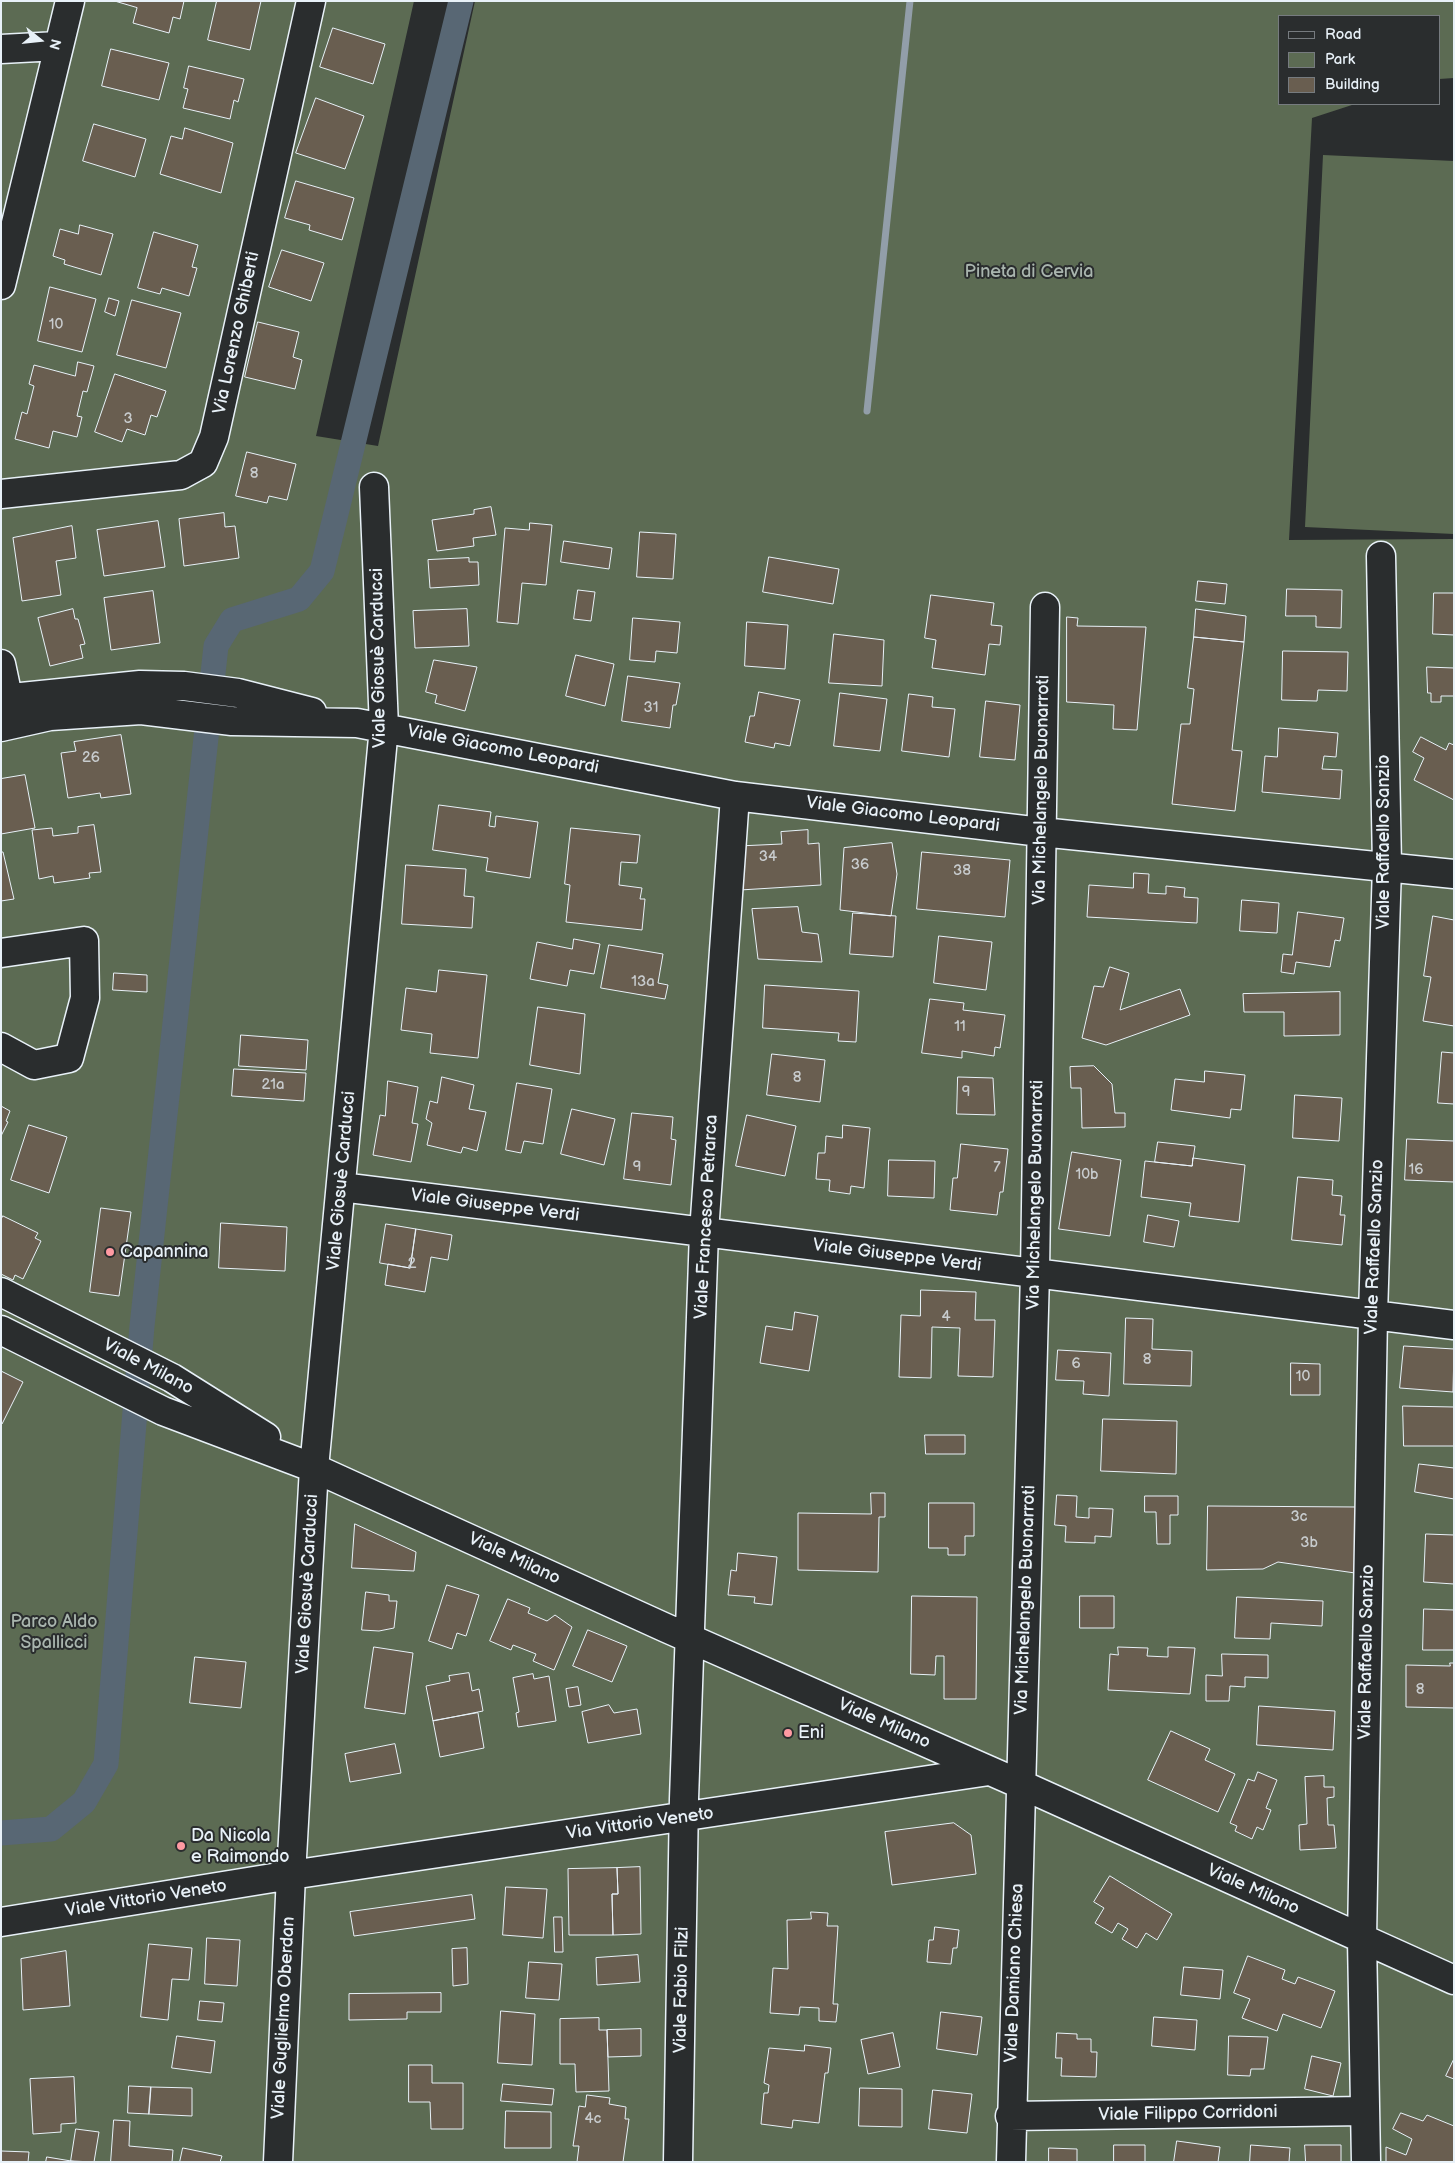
<!DOCTYPE html>
<meta charset="utf-8">
<style>
body{margin:0}
#map{position:relative;width:1455px;height:2163px;overflow:hidden;background:#2a2d2e;font-family:"Balsamiq Sans",sans-serif}
canvas{display:block}
.frame{position:absolute;inset:0;border:2px solid #e8f1f8;pointer-events:none}
.legend{position:absolute;left:1278px;top:15px;width:162px;height:90px;box-sizing:border-box;background:#2a2d2e;border:1px solid #767b7f;margin:0;padding:6px 9px;list-style:none;font-size:15px;color:#e8f1f8}
.legend li{display:flex;align-items:center;gap:10px;height:25px}
.legend b{width:25px;border:1px solid #767b7f}
.north{position:absolute;left:15px;top:15px;width:50px;height:50px;-webkit-text-stroke:4px #2a2d2e;paint-order:stroke;rotate:106deg;font-size:14px;font-weight:700;line-height:20px;text-align:center;color:#e8f1f8}
.north::after{content:'';display:block;margin:auto;width:18px;height:22px;background:#e8f1f8;clip-path:polygon(50% 0,100% 100%,50% 72%,0 100%)}
</style>
<div id="map">
<canvas width="1455" height="2163"></canvas>
<div class="frame"></div>
<ul class="legend">
<li><b style="height:6px;background:#2a2d2e"></b>Road</li>
<li><b style="height:14px;background:#5c6b53"></b>Park</li>
<li><b style="height:14px;background:#695e50"></b>Building</li>
</ul>
<div class="north">N</div>
</div>
<script>
const ctx = document.querySelector('canvas').getContext('2d');
ctx.lineJoin = 'round';
function paint(path, color) { ctx.fillStyle = color; ctx.fill(path, 'evenodd'); }
function strokePath(path, color, width, dash) { ctx.strokeStyle = color; ctx.lineWidth = width; ctx.lineCap = dash ? 'butt' : 'round'; ctx.setLineDash(dash || []); ctx.stroke(path); }
function drawText(font, color, halo, rows, align = 'center') {
  ctx.font = font + ' "Balsamiq Sans",sans-serif'; ctx.lineWidth = 4; ctx.setLineDash([]); ctx.textBaseline = 'middle'; ctx.strokeStyle = halo; ctx.fillStyle = color; for (const [text, x, y, turn = 0] of rows) {
    ctx.save(); ctx.translate(x, y); ctx.rotate((+turn || 0) * Math.PI / 180); ctx.textAlign = isNaN(turn) ? turn : align; if (halo) ctx.strokeText(text, 0, 0); ctx.fillText(text, 0, 0); ctx.restore();
  }
}
paint(new Path2D(`
 M1 1H414L316 436 378 446 475 1H1454V78L1439 79V16H1279V104H1355L1312 118 1289 540 1454 539V2162H1Z
 M1323 155 1454 161V534L1305 527Z`), '#5c6b53');
strokePath(new Path2D(`
 M867 411 910 1`), '#929ea9', 7);
strokePath(new Path2D(`
 M1 1833 51 1829 84 1802 106 1764 142 1326 216 646 232 620 299 599 322 571 461 1`), '#586774', 25);
const building = new Path2D(`
 M115 1H184L180 19 173 17 169 33 133 23 137 8Z
 M217 1H261L250 50 208 40Z
 M333 28 385 44 373 84 320 67Z
 M111 49 169 63 159 100 102 86Z
 M189 66 244 79 238 102 234 100 230 119 183 108 188 89 184 88Z
 M316 98 364 116 345 169 296 153Z
 M94 124 146 139 135 177 83 161Z
 M185 128 233 143 221 193 160 174 171 136 182 139Z
 M296 181 354 198 342 240 309 230 310 225 285 218Z
 M80 225 113 234 101 275 64 264 65 260 53 256 60 229 78 234Z
 M154 232 198 245 192 267 197 268 189 296 162 288 160 294 138 288Z
 M282 250 324 263 311 301 269 287Z
 M50 287 96 299 82 352 38 341Z
 M109 298 119 301 115 316 105 312Z
 M132 300 181 313 166 368 117 355Z
 M258 322 299 332 293 357 302 360 295 389 245 377Z
 M78 362 94 366 87 392 83 391 77 416 82 417 77 437 53 431 49 448 15 439 22 412 27 414 34 386 29 384 34 365 75 376Z
 M115 374 166 391 157 417 151 415 145 435 127 429 122 442 95 432Z
 M247 452 296 464 287 500 269 496 267 503 236 496Z
 M491 507 496 535 473 538 474 546 437 551 432 520 474 514V510Z
 M224 513 225 527 235 526 239 558 184 566 179 519Z
 M158 521 165 567 104 576 97 530Z
 M530 523 552 525 546 585 522 583 518 624 497 622 505 528 529 530Z
 M72 526 76 558 56 561 61 595 22 601 13 538Z
 M640 532 676 534 673 579 637 577Z
 M564 541 612 548 609 569 561 562Z
 M769 557 839 569 833 604 763 592Z
 M469 558V562H478L479 585 430 588 428 560Z
 M1198 581 1227 584 1225 604 1196 601Z
 M1287 589 1342 590 1341 628 1316 627V616H1286Z
 M578 590 595 592 591 621 574 619Z
 M153 591 160 643 111 650 104 598Z
 M1434 593H1454V635L1433 634Z
 M931 595 994 603 991 625 1002 626 1000 645 989 644 985 675 932 668 936 640 925 638Z
 M73 609 75 619H78L85 644 80 645 83 658 50 666 38 618Z
 M467 609 469 646 415 648 413 611Z
 M1196 609 1246 616 1244 642 1194 637Z
 M1067 617 1078 618 1077 626 1146 627 1137 730 1113 729 1114 705 1067 702Z
 M633 618 680 622 677 653 656 651 655 662 630 660Z
 M747 622 788 625 785 669 745 666Z
 M834 634 884 640 882 686 829 683Z
 M1194 637 1244 642 1232 750 1242 751 1235 811 1172 804 1181 724H1190L1194 689 1188 688Z
 M1283 651 1348 652 1347 691 1318 690 1317 701 1282 700Z
 M576 655 614 664 605 706 566 696Z
 M434 660 477 667 465 711 435 703 437 695 426 692Z
 M1427 667 1454 668V696H1441V702H1431V693H1428Z
 M628 676 680 683 676 705H673L670 728 622 721Z
 M759 692 800 700 790 746 775 743 774 748 745 742 750 716H754Z
 M840 693 887 699 880 751 834 746Z
 M909 694 933 697 932 707 955 709 949 757 902 751Z
 M986 701 1020 705 1015 760 980 757Z
 M1279 728 1338 733 1336 757 1324 756 1322 769 1342 770 1340 799 1262 792 1265 756 1277 757Z
 M121 735 131 794 101 798 100 793 68 798 61 753 76 751 74 742Z
 M1421 737 1446 750 1449 743 1454 745V800L1414 780 1424 758 1413 752Z
 M25 775 35 828 1 834V779Z
 M439 805 491 812 489 826 495 827 496 816 538 822 530 878 486 871 488 858 433 850Z
 M94 825 101 872 89 873 90 878 54 883 53 876 39 879 32 830 52 828 53 836 78 833V827Z
 M571 828 640 835 637 863 621 862 619 885 642 888 640 899H645L642 930 566 922 570 885 565 884Z
 M808 830V844L819 843 821 885 740 890 738 846 782 844 781 832Z
 M892 843 897 874 891 916 840 910 844 848Z
 M1 852H3L14 899 1 901V906Z
 M922 852 1010 860 1005 917 917 909Z
 M406 865 466 869 464 896 474 897 472 928 402 924Z
 M1134 873 1149 874 1148 893 1166 894V886L1185 888 1184 897 1198 898 1197 923 1087 917 1089 885 1133 888Z
 M1242 900 1279 903 1277 933 1240 931Z
 M798 907 802 932 818 934 822 962 758 959 752 909Z
 M1298 912 1344 918 1340 941 1335 940 1330 967 1296 962 1294 974 1281 972 1283 954 1292 955Z
 M853 913 896 916 893 957 850 954Z
 M1433 916 1454 920V1026L1423 1021 1431 977 1424 976Z
 M939 936 992 942 986 990 934 983Z
 M574 939 600 944 594 974 570 970 567 986 530 979 537 942 572 949Z
 M609 945 663 954 658 983 668 985 665 999 601 988Z
 M1110 967 1129 973 1120 1010 1180 989 1190 1015 1106 1045 1082 1038 1094 986 1103 987Z
 M439 970 487 975 478 1058 430 1053 432 1034 401 1030 406 988 436 992Z
 M114 973 147 975V992L113 990Z
 M765 985 859 991 856 1042 838 1041 839 1033 763 1028Z
 M1340 992V1035L1284 1036V1012H1244L1243 994Z
 M930 999 964 1003 963 1010 1005 1015 1000 1048 995 1047 994 1056 962 1051V1058L922 1053Z
 M538 1007 585 1014 580 1074 530 1065Z
 M241 1035 308 1040 306 1070 239 1066Z
 M1442 1052 1454 1053V1104L1438 1103Z
 M772 1054 825 1060 820 1102 767 1095Z
 M1094 1066 1112 1084 1115 1113H1125V1127L1082 1128 1081 1088H1071L1070 1067Z
 M234 1069 306 1073 304 1101 232 1096Z
 M1205 1071 1245 1075 1241 1110 1231 1109 1230 1118 1171 1110 1175 1079 1204 1082Z
 M442 1077 474 1085 469 1109 486 1112 477 1151 463 1147 461 1153 427 1145 432 1123 426 1119 430 1101 437 1103Z
 M958 1077 993 1078 995 1115 957 1114Z
 M388 1081 418 1087 412 1123 418 1124 411 1162 373 1155 380 1115 385 1116Z
 M517 1083 552 1089 543 1144 524 1141 521 1153 506 1150Z
 M1295 1095 1342 1098 1339 1141 1293 1138Z
 M1 1106 10 1111 6 1121 8 1122 1 1136Z
 M572 1109 615 1119 604 1165 561 1154Z
 M632 1113 673 1117 671 1139 676 1140 671 1185 624 1179Z
 M747 1115 796 1126 785 1176 736 1166Z
 M29 1125 67 1137 49 1193 11 1180Z
 M843 1125 870 1128 864 1188 851 1186 850 1194 829 1191 830 1180 816 1179 818 1153H825L826 1136 842 1138Z
 M1407 1139 1454 1141V1182L1405 1180Z
 M1158 1142 1195 1146 1192 1166 1155 1162Z
 M961 1144 1008 1149 1003 1192H1000L997 1215 950 1210 953 1178H957Z
 M1072 1152 1121 1160 1110 1236 1059 1229Z
 M1193 1158 1245 1165 1239 1222 1189 1216 1191 1203 1141 1197 1145 1161 1192 1166Z
 M889 1160 935 1161 934 1198 888 1196Z
 M1298 1177 1333 1180 1332 1195 1342 1196 1340 1215H1345L1342 1245 1292 1240Z
 M101 1208 131 1212 119 1296 90 1292Z
 M1148 1215 1179 1221 1174 1247 1144 1242Z
 M3 1216 38 1233 35 1238 41 1241 23 1279 15 1275 13 1280 1 1274V1220Z
 M221 1223 287 1227 285 1271 219 1268Z
 M386 1224 416 1229 410 1268 380 1263Z
 M416 1229 452 1235 448 1260 431 1257 425 1292 385 1285 388 1264 410 1268Z
 M921 1290 976 1292 975 1320H995L993 1377 958 1376 960 1328 932 1327 931 1378 899 1377 901 1315 920 1316Z
 M795 1312 818 1316 809 1371 760 1363 766 1326 792 1330Z
 M1126 1318 1153 1319 1152 1349 1192 1351 1191 1386 1124 1384Z
 M1404 1346 1454 1349 1453 1392 1400 1388Z
 M1058 1350 1111 1353 1109 1396 1083 1394 1084 1381 1056 1380Z
 M1291 1363 1320 1364V1395H1291Z
 M1 1371 23 1382 2 1424H1Z
 M1403 1406 1454 1407V1446H1404Z
 M1103 1419 1177 1421 1176 1474 1101 1471Z
 M925 1435H965V1454H926Z
 M1419 1464 1454 1468V1499L1415 1492Z
 M871 1493H885V1517H879L878 1572 798 1570V1513L871 1514Z
 M1057 1495 1077 1496 1076 1517 1089 1518V1508L1113 1509 1111 1537 1095 1536V1543L1065 1542 1066 1526 1055 1525Z
 M1145 1496H1178V1515H1170V1544H1157L1156 1512H1145Z
 M929 1503H974V1536H965V1555H948V1548H929Z
 M1208 1506 1358 1507 1362 1574 1278 1562 1263 1569 1207 1570Z
 M355 1524 416 1552 414 1571 352 1568Z
 M1426 1534 1454 1535V1584L1424 1582Z
 M738 1553 777 1557 772 1605 754 1603 755 1597 728 1595 731 1570 736 1571Z
 M447 1585 479 1595 466 1636 457 1633 452 1649 429 1641Z
 M366 1592 389 1595V1601H397L394 1628 379 1631 362 1630Z
 M912 1596 977 1597 976 1699H944V1656H936L935 1675 911 1674Z
 M1080 1596H1114V1628H1080Z
 M1237 1597 1323 1601 1322 1626 1271 1623 1270 1639 1235 1638Z
 M508 1599 530 1608 528 1613 547 1621 555 1615 572 1627 554 1670 533 1661 536 1654 513 1645 511 1650 490 1641Z
 M1424 1609 1454 1610V1650H1423Z
 M588 1630 627 1646 612 1682 573 1666Z
 M374 1647 413 1653 405 1714 365 1708Z
 M1118 1647 1148 1648 1147 1656 1168 1657V1647L1195 1648 1190 1694 1108 1690 1110 1654 1118 1655Z
 M1222 1654 1268 1655V1678L1245 1677V1687L1230 1686 1229 1701H1206V1675L1222 1676Z
 M195 1657 246 1662 241 1708 190 1703Z
 M1450 1663H1454V1708L1406 1707V1665L1450 1666Z
 M469 1673 472 1691 479 1689 483 1711 433 1721 426 1686 450 1681 449 1676Z
 M533 1674 534 1679 549 1676 556 1721 518 1727 516 1713 519 1712 513 1678Z
 M578 1687 581 1705 569 1707 566 1689Z
 M609 1705 614 1713 637 1709 641 1734 588 1743 582 1712Z
 M1259 1706 1335 1711 1333 1750 1257 1745Z
 M478 1713 484 1748 440 1757 433 1721Z
 M1171 1731 1210 1749 1205 1760 1235 1774 1218 1812 1148 1780Z
 M395 1744 401 1773 350 1782 345 1754Z
 M1258 1772 1277 1780 1266 1808 1271 1810 1263 1830 1257 1827 1252 1839 1235 1831 1237 1826 1230 1823 1248 1779 1254 1781Z
 M1324 1776V1787H1334V1797L1327 1798 1328 1825H1334L1336 1848 1300 1850 1299 1825 1307 1824 1305 1777Z
 M954 1823 971 1835 976 1874 892 1885 885 1832Z
 M640 1867 641 1934 613 1935 612 1894H618L617 1868Z
 M617 1868 618 1894H612L613 1935H569L568 1869Z
 M1110 1876 1172 1914 1157 1940 1146 1933 1137 1948 1122 1939 1128 1929 1118 1923 1112 1933 1095 1923 1104 1908 1094 1902Z
 M506 1887 547 1889 543 1938 503 1935Z
 M472 1895 475 1919 354 1936 350 1912Z
 M811 1912 828 1913 827 1926H838L833 2004H838L836 2022 819 2021V2008L800 2007 799 2015 770 2013 773 1968 788 1969 787 1920 811 1919Z
 M554 1917H562L563 1952H555Z
 M935 1927 959 1930 957 1948H953L951 1964 927 1962 929 1940H933Z
 M207 1938 240 1940 237 1986 205 1984Z
 M149 1944 192 1948 189 1980 172 1979 168 2020 141 2017Z
 M467 1948 468 1984 453 1986 452 1949Z
 M66 1951 70 2006 23 2010 21 1959Z
 M638 1955 640 1982 597 1985 596 1958Z
 M1248 1956 1285 1970 1282 1979 1295 1984 1298 1977 1335 1991 1321 2028 1283 2014 1277 2031 1242 2018 1250 1999 1234 1993Z
 M529 1962 562 1964 559 2000 526 1998Z
 M1184 1967 1223 1970 1220 1999 1181 1995Z
 M441 1993V2012H407V2019L349 2020V1994Z
 M200 2001 224 2003 222 2022 198 2020Z
 M501 2011 535 2014 532 2065 498 2063Z
 M941 2012 982 2017 977 2055 937 2049Z
 M1154 2017 1197 2020 1195 2050 1152 2046Z
 M599 2018V2030H607L609 2091 576 2092 575 2064H560V2019Z
 M641 2029V2056L608 2057 607 2030Z
 M893 2033 900 2067 868 2074 861 2040Z
 M1057 2033 1077 2034V2039H1091V2052H1097L1096 2077 1061 2076 1062 2058H1056Z
 M177 2036 215 2041 211 2073 172 2068Z
 M1229 2036 1268 2037 1264 2069H1251L1250 2076 1228 2075Z
 M805 2045 831 2048 828 2073H825L819 2123 793 2120 792 2128 761 2124 764 2093H768L769 2085 764 2083 769 2048 804 2051Z
 M1312 2056 1341 2063 1333 2096 1305 2089Z
 M1454 2059V2079L1446 2076Z
 M409 2065H432V2083H463V2129H431L430 2102H409Z
 M74 2077 76 2123 61 2124V2132L33 2134 30 2079Z
 M503 2084 554 2089 552 2105 501 2101Z
 M129 2086 151 2087 149 2114 128 2113Z
 M151 2087 192 2088V2116L149 2114Z
 M860 2088 902 2089V2127L859 2126Z
 M933 2090 972 2094 967 2133 929 2129Z
 M587 2095 610 2098 609 2104 626 2107 625 2119H629L623 2162H577L579 2146H573L579 2106 585 2107Z
 M506 2111 551 2112V2148H505Z
 M1401 2113 1423 2121 1427 2115 1454 2126V2162H1386V2147L1406 2155 1412 2139 1393 2129Z
 M114 2120 130 2121 129 2146 173 2150 172 2162H111Z
 M76 2129 99 2132 94 2162 71 2161Z
 M1177 2141 1220 2147 1218 2162H1174Z
 M1114 2145H1145V2162H1114Z
 M1251 2145 1290 2148 1289 2162H1250Z
 M1305 2145H1341V2162H1306Z
 M183 2148 222 2156 220 2162H180Z
 M1049 2148 1077 2149V2162H1049Z
 M1 2151 29 2152 28 2162H1Z
 M47 2157 77 2162H46Z`);
paint(building, '#695e50');
strokePath(building, '#e8f1f8', 1);
const minor = new Path2D(`
 M1 49 58 46
 M1 285 70 1
 M1 494 181 475 203 463 214 437 311 1
 M1 664 8 697 1 710
 M1 699 140 685 184 686 238 693 312 712
 M1 727 50 716 141 710 232 721 357 723 735 796 1041 832 1454 874
 M1 953 84 941 85 998 69 1058 34 1065 1 1047
 M341 1187 1454 1325
 M1 1292 172 1378 266 1437
 M1 1330 163 1411 314 1468 666 1628 1020 1784 1454 1980
 M1 1922 291 1875 989 1771
 M1010 2116 1365 2111
 M278 2162 291 1875 314 1468 384 727 374 487
 M678 2162 684 1799 704 1232 735 796
 M1011 2162 1035 1273 1045 607
 M1366 2162 1362 1939 1373 1315 1387 866 1381 556`);
strokePath(minor, '#e8f1f8', 31);
strokePath(minor, '#2a2d2e', 28);
for (const [x, y, r, color] of [
 [110,1252,5,"#ff9aa2"],
 [788,1733,5,"#ff9aa2"],
 [181,1846,5,"#ff9aa2"]
]) { const dot = new Path2D(); dot.arc(x, y, r, 0, 2 * Math.PI); ctx.fillStyle = color; ctx.fill(dot); strokePath(dot, '#2a2d2e', 2); }
drawText('15px', '#c8ccce', null, [
 ["10",56,325],
 ["3",128,419],
 ["8",254,474],
 ["31",651,708],
 ["26",91,758],
 ["34",768,857],
 ["36",860,865],
 ["38",962,871],
 ["13a",643,982],
 ["11",960,1027],
 ["8",797,1078],
 ["21a",273,1085],
 ["9",966,1092],
 ["9",637,1167],
 ["7",997,1168],
 ["16",1416,1170],
 ["10b",1087,1175],
 ["2",412,1264],
 ["4",946,1317],
 ["8",1147,1360],
 ["6",1076,1364],
 ["10",1303,1377],
 ["3c",1299,1517],
 ["3b",1309,1543],
 ["8",1420,1690],
 ["4c",593,2119]
]);
drawText('18px', '#a9b5ae', '#2a2d2e', [
 ["Pineta di Cervia",1029,272],
 ["Parco Aldo",54,1622],
 ["Spallicci",54,1643]
]);
drawText('18px', '#e8f1f8', '#2a2d2e', [
 ["Via Lorenzo Ghiberti",237,333,-78],
 ["Viale Giosuè Carducci",379,658,-91],
 ["Viale Giacomo Leopardi",503,750,11],
 ["Via Michelangelo Buonarroti",1042,790,-89],
 ["Viale Giacomo Leopardi",903,815,7],
 ["Viale Raffaello Sanzio",1384,842,-90],
 ["Viale Giosuè Carducci",342,1181,-85],
 ["Via Michelangelo Buonarroti",1036,1195,-89],
 ["Viale Giuseppe Verdi",495,1206,7],
 ["Viale Francesco Petrarca",707,1217,-87],
 ["Viale Raffaello Sanzio",1375,1247,-88],
 ["Viale Giuseppe Verdi",897,1256,7],
 ["Viale Milano",148,1367,28],
 ["Viale Milano",514,1559,25],
 ["Viale Giosuè Carducci",308,1584,-87],
 ["Via Michelangelo Buonarroti",1026,1600,-88],
 ["Viale Raffaello Sanzio",1367,1652,-89],
 ["Viale Milano",884,1724,24],
 ["Via Vittorio Veneto",640,1824,-8],
 ["Viale Milano",1253,1890,24],
 ["Viale Vittorio Veneto",146,1899,-9],
 ["Viale Damiano Chiesa",1015,1973,-88],
 ["Viale Fabio Filzi",682,1990,-89],
 ["Viale Guglielmo Oberdan",284,2018,-87],
 ["Viale Filippo Corridoni",1188,2114,-1]
]);
drawText('18px', '#e8f1f8', '#2a2d2e', [
 ["Capannina",120,1252],
 ["Eni",798,1733],
 ["Da Nicola",191,1836],
 ["e Raimondo",191,1857]
], 'left');
</script>
